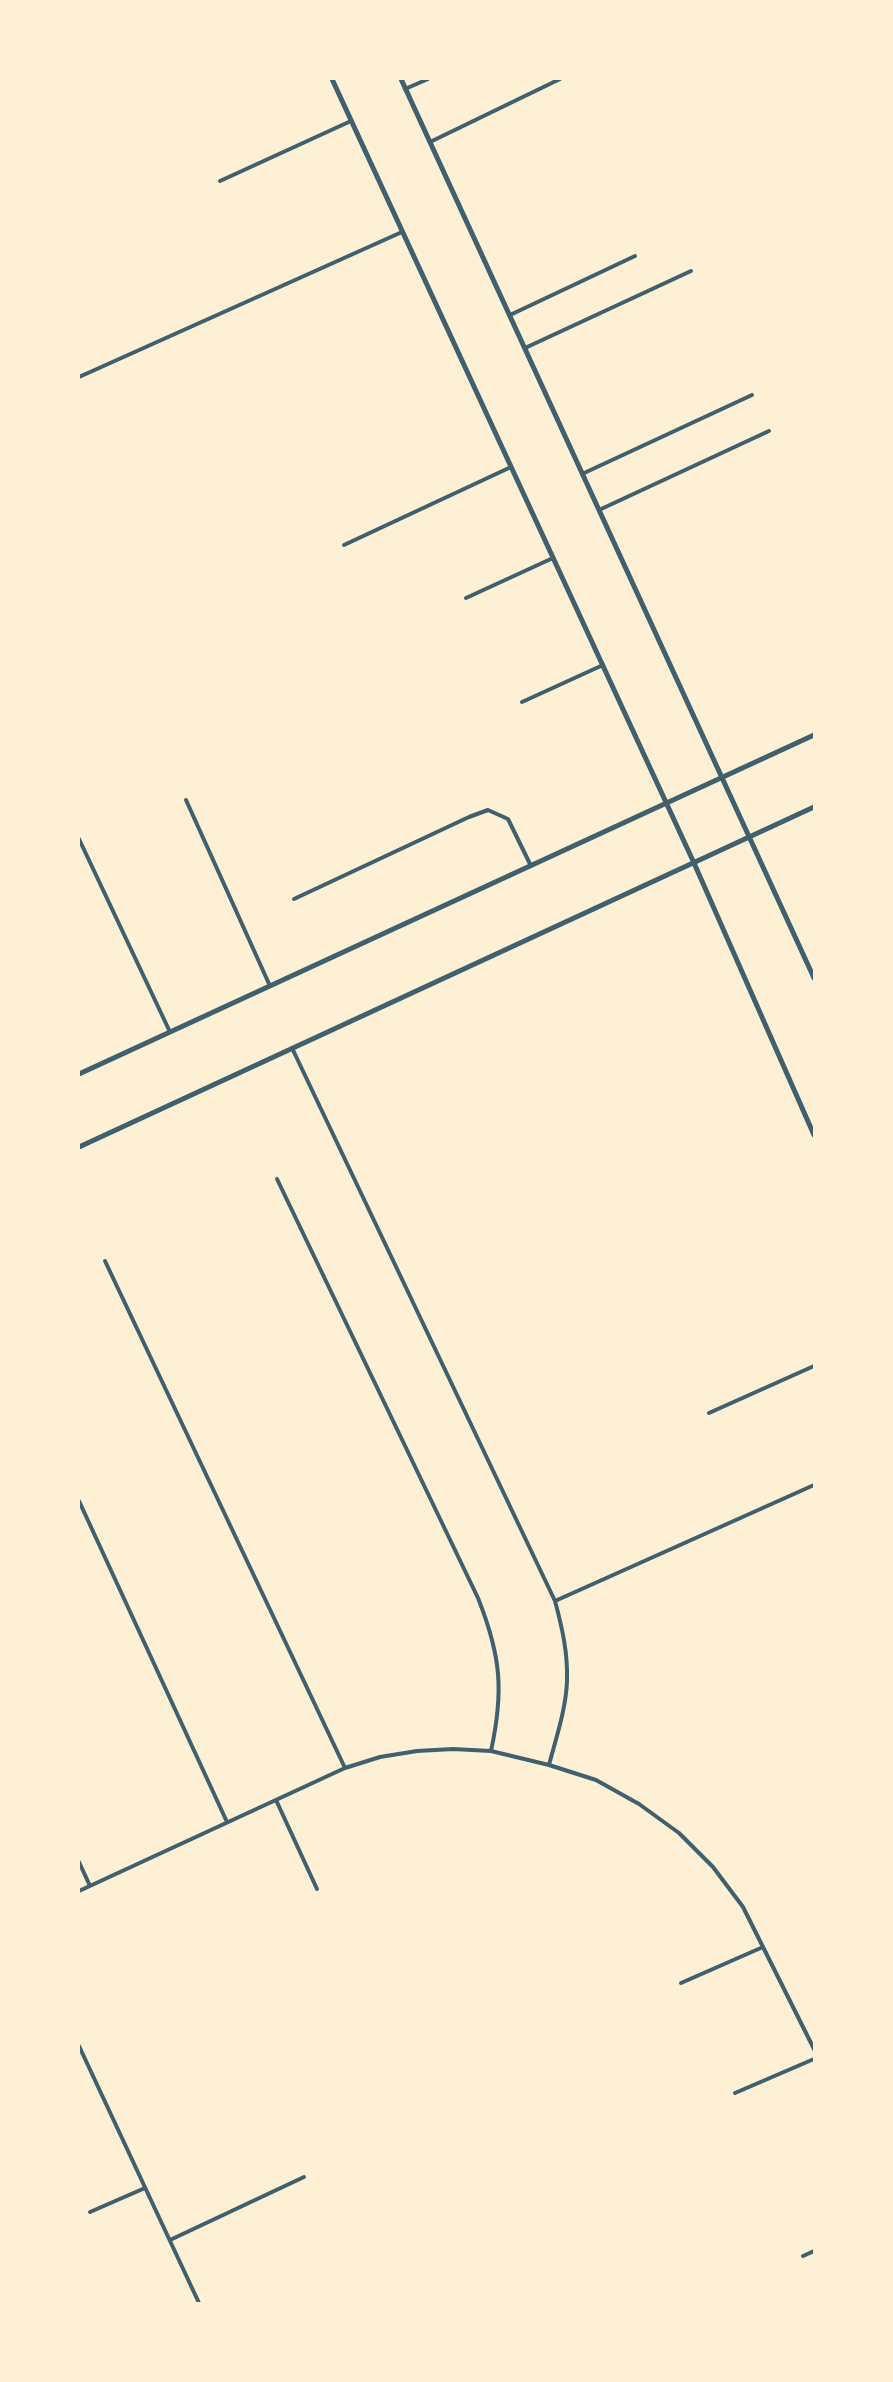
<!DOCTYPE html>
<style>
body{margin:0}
#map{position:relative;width:893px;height:2382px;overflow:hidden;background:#fdf0d5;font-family:"Roboto Condensed",sans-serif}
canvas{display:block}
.frame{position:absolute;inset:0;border:80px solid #fdf0d5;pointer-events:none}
</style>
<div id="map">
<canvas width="893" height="2382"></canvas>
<div class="frame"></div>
</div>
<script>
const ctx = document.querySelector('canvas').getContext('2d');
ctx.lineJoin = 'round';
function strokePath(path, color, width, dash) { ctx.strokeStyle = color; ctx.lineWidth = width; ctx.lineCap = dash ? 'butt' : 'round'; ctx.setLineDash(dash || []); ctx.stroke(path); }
strokePath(new Path2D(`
 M405 89 428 79
 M430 142 560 79
 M220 181 351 121
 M510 315 635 256
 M525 348 691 271
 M79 377 402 232
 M582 474 752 395
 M599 510 769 431
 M344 545 511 467
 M466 598 553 558
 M522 702 603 665
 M186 800 270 986
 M79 839 170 1032
 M294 899 469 817 488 810 508 819 531 866
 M292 1048 555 1601C562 1627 568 1653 567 1681 566 1709 556 1738 549 1765
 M277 1179 478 1598C501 1656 504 1691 491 1751
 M105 1261 345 1768
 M709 1413 814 1366
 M79 1501 227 1822
 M555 1601 814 1485
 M276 1800 317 1889
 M79 1862 90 1886
 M79 1891 345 1768 380 1757 417 1751 453 1749 491 1751 549 1765 596 1780 639 1804 679 1833 713 1867 743 1907 814 2049
 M681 1983 763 1947
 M79 2046 199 2303
 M735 2093 814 2059
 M90 2212 145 2188
 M170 2240 304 2177
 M803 2256 814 2251`), '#3f606c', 4);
strokePath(new Path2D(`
 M332 79 694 863 814 1135
 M401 79 814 978
 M79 1074 814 735
 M79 1147 814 807`), '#3f606c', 5);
</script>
